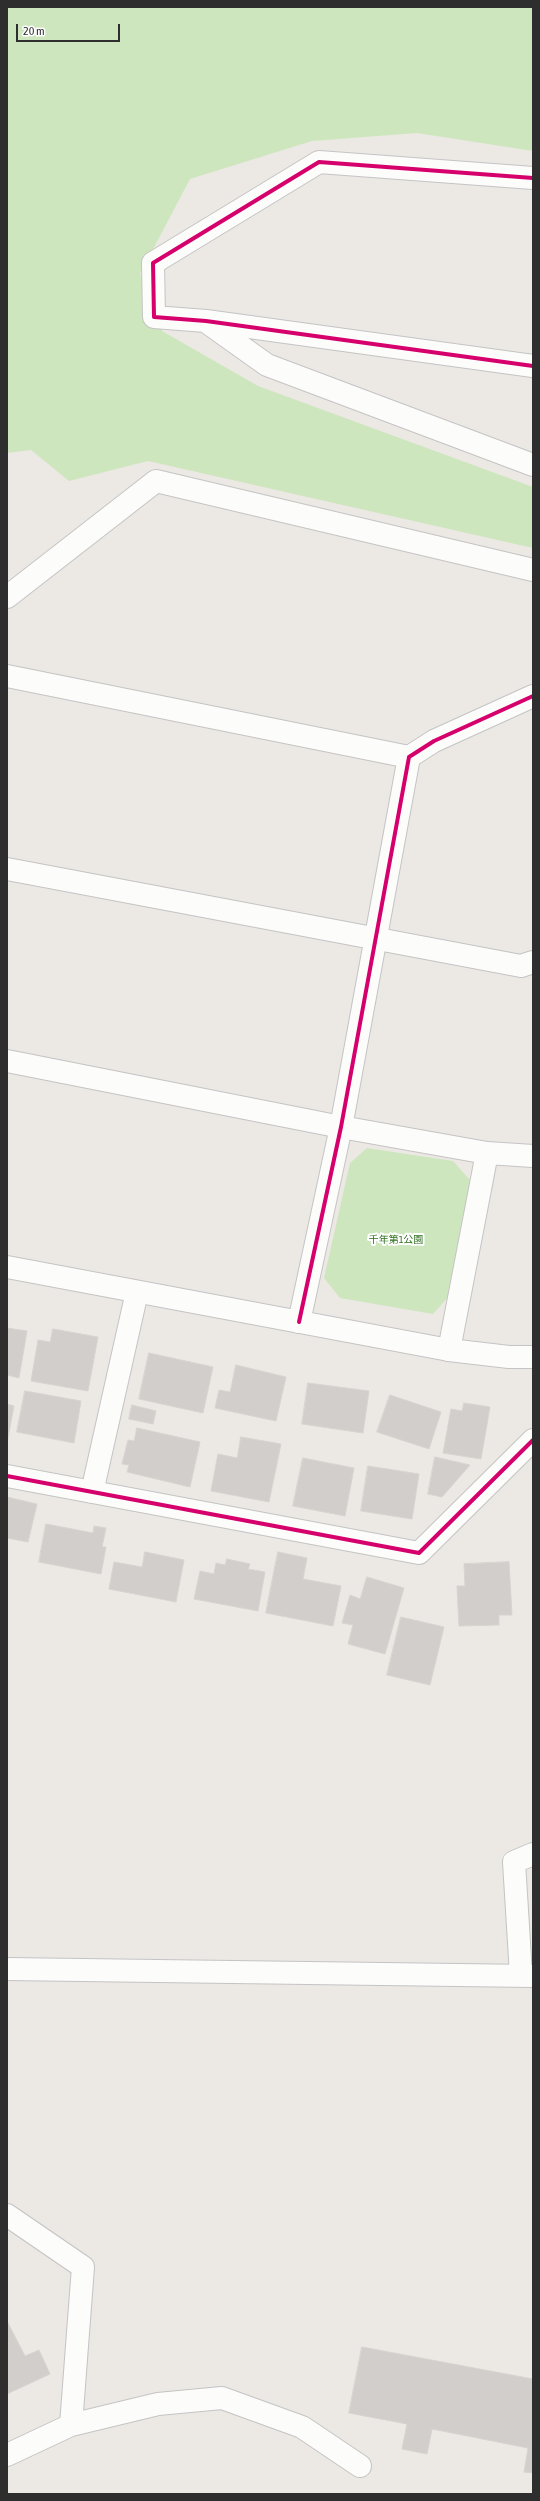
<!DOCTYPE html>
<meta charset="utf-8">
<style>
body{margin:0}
#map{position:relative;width:540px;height:2501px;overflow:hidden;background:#ece8e4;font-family:"Asap Condensed",sans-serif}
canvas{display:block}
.frame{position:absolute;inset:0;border:8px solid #2e2e2e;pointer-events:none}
.scale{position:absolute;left:16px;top:24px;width:104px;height:18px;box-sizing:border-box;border:2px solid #2e2e2e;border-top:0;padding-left:5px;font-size:12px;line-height:14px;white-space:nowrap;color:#2e2e2e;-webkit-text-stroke:3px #fff;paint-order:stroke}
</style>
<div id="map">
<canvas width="540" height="2501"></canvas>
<div class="frame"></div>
<div class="scale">20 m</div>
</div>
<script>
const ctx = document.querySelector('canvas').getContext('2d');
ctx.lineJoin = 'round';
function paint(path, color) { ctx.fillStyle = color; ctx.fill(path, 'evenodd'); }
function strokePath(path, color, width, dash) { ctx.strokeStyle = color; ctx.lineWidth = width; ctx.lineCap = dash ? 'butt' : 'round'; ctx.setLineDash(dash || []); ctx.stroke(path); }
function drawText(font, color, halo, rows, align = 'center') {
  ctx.font = font + ' "Asap Condensed","Noto Sans JP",sans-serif'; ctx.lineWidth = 4; ctx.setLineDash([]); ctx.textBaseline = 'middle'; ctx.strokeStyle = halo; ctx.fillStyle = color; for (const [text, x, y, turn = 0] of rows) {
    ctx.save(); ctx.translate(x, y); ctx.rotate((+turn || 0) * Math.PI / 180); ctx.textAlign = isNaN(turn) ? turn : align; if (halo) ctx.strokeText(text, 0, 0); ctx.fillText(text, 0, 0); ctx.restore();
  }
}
paint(new Path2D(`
 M7 7H533V151L417 133 312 141 190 179 140 274 162 331 258 386 533 487V548L148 461 69 481 31 450 7 453Z
 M367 1148 453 1161 470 1180 450 1295 433 1314 340 1298 324 1278 350 1163Z`), '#cee6be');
const building = new Path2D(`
 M7 1328 27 1331 19 1378 7 1375Z
 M53 1329 98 1337 88 1391 31 1381 38 1340 50 1342Z
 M149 1353 213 1367 203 1413 139 1399Z
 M236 1365 286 1377 276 1421 215 1408 219 1390 230 1392Z
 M308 1383 369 1391 363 1433 302 1424Z
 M25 1391 81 1401 74 1443 17 1432Z
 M390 1395 441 1412 429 1449 377 1432Z
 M464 1403 490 1407 481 1459 443 1453 451 1409 462 1411Z
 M7 1404 14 1406 7 1443Z
 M132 1405 156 1411 153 1424 129 1419Z
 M137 1428 200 1442 190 1487 127 1472 129 1465 122 1464 128 1440 134 1441Z
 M241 1437 281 1444 269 1502 211 1491 218 1454 237 1458Z
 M435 1457 470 1465 442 1497 428 1494Z
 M303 1458 354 1468 345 1516 293 1506Z
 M368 1466 419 1474 412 1519 361 1511Z
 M7 1497 37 1504 28 1542 7 1538Z
 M46 1524 93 1533 94 1526 106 1528 102 1547H106L101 1574 39 1562Z
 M145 1552 184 1560 176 1602 109 1589 114 1562 142 1567Z
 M278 1552 307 1558 303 1579 341 1586 333 1626 266 1613Z
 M227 1559 250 1564 248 1569 265 1572 258 1611 194 1599 200 1571 214 1574 216 1563 225 1565Z
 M509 1562 512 1615H499V1625L459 1626 457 1586H465L464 1564Z
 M367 1577 404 1588 385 1654 348 1644 353 1625 342 1623 350 1595 360 1599Z
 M401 1617 444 1627 430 1685 387 1675Z
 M7 2321 25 2356 39 2350 50 2374 7 2394Z
 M362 2347 533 2379V2473L524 2472 528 2448 432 2429 427 2454 402 2449 407 2424 349 2413Z`);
paint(building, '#d1cecb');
strokePath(building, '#d7d4d0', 1);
const minor = new Path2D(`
 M533 178 319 162 153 263 154 317 206 321 533 366
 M208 323 267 365 533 465
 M7 597 156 481 533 570
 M7 676 409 757
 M7 869 521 966 533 962
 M7 1061 341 1127 487 1153 533 1156
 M299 1322 341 1127 409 757 434 741 533 696
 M449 1350 487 1153
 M7 1476 419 1553 533 1440
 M92 1492 137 1292
 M7 1969 533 1976
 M521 1975 514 1862 533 1854
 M7 2215 83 2267 71 2425 7 2455
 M71 2425 158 2404 222 2398 302 2427 360 2466`);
const tertiary = new Path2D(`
 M7 1267 449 1350 509 1357H533`);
strokePath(minor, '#c5c4c5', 24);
strokePath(tertiary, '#c5c4c5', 24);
strokePath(minor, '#fcfcfb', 22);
strokePath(tertiary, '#fcfcfb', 22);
strokePath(new Path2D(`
 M533 178 319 162 153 263 154 317 206 321 533 366
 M299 1322 341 1127 409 757 434 741 533 696
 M7 1476 419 1553 533 1440`), '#d6006c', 4);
drawText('10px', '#2c6e1b', '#fff', [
 ["千年第1公園",396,1240]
]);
</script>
